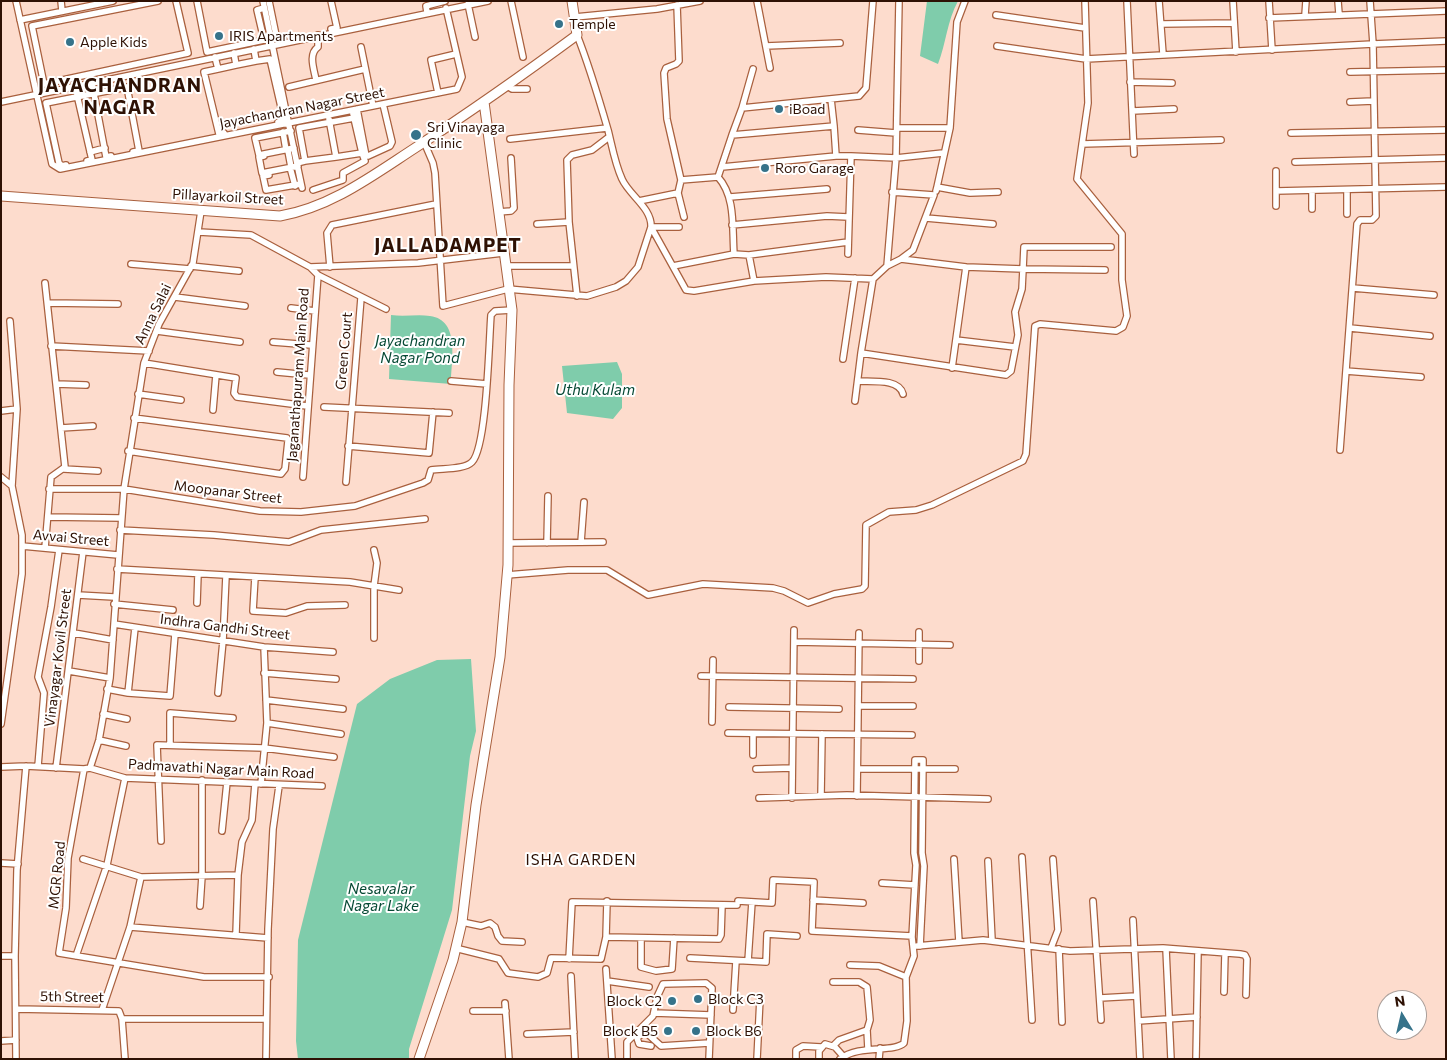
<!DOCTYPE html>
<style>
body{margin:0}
#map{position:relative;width:1447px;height:1060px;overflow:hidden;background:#fddccd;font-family:Commissioner,sans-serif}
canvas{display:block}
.frame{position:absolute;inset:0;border:2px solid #2e1104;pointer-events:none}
.north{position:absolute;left:1377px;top:990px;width:50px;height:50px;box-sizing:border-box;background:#fff;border:1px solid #aba09b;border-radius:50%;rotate:351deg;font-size:14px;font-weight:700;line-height:20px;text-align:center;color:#2e1104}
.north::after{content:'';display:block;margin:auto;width:18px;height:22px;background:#36738a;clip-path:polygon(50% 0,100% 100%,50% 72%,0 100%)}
</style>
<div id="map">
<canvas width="1447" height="1060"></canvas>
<div class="frame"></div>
<div class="north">N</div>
</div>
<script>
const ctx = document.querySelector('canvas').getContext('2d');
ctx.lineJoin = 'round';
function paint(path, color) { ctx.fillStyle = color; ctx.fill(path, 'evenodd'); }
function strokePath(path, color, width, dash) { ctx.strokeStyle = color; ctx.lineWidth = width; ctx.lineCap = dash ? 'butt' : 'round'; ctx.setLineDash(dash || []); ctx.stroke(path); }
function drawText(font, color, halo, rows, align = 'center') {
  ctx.font = font + ' Commissioner,sans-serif'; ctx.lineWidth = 4; ctx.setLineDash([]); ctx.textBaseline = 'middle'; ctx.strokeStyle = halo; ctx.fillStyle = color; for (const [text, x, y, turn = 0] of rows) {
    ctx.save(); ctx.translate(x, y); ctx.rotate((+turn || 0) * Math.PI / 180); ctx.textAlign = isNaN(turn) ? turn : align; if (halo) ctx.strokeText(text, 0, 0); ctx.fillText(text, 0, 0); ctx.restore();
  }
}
paint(new Path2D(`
 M927 1H958C947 21 946 44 938 64L920 56Z
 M391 315C405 317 417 314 430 316 461 320 451 362 451 384L389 379Z
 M617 362 622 374V408L613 419 567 413 562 366Z
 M471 659 476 731 470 756 452 910 409 1049V1059H298L296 1041 298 940 357 704 390 679 437 660Z`), '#7fccab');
const street = new Path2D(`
 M16 1 52 164 60 169 457 89 462 77 446 8
 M61 1 62 11
 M158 1 32 26 44 84 188 53 176 1
 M197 1 207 52 264 40 257 10 264 8
 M263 1 302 188
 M269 1 277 40 283 39
 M511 1 523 57
 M757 1 770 68
 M899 1 896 158 943 153
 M1127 1 1134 154
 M1159 1 1163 54
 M1233 1 1236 52
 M1269 1 1272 50
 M1338 1 1339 14
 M468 4 475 37
 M677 5 679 61 676 64 666 68 664 73 667 119 681 180
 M427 12 426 6 445 1
 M996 15 1085 28
 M1305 15 1306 1
 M575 17 657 9 700 1
 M1269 18 1446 11
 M20 20 113 1
 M1161 24 1234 23
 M331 29 337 28 331 1
 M577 35C589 65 599 99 608 130 612 146 615 164 622 179 629 195 652 208 651 227L686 290 694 291 754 281
 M766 46 840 43
 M997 46 1086 59 1373 44 1370 1
 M361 47 373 106
 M254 49 256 61 270 59 284 120 278 122
 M215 57 218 69 236 65 234 53
 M236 65 256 61
 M218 69 204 72 219 134 224 133
 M1350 72 1446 70
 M316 80C314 69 308 54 318 47V35
 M1130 82 1172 83
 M92 83 106 157 111 156
 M75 86 92 160 87 161
 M507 86 512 89H527
 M289 87 365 69
 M438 93 431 60 456 54
 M831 99 834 126
 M1 102 488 1
 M1350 102 1373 101
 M742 108 753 69
 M357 109 366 156H368L390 146 392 142 383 104
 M1133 111 1174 109
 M897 128H950
 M858 130 896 133
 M291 131 255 138 259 155 294 148
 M283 132 286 150
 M1291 133 1446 130
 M732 135 742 108 859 96 866 88 873 1
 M510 139 607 128
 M424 142 433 163 435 173 443 306 508 289 587 296 616 287 626 281 638 267 651 227
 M1082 144 1221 140
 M288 151 291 167
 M90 152 105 148
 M264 156 259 157 262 173 298 166
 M836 156H851L848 254
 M851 156 896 158 887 266
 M336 157 362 153 353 114
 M305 161 336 157 329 119
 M1295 162 1446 158
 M297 163 305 161 299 128 354 118
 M66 165 62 166 59 163 46 103 127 87 139 151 133 152
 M291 171 295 186
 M269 175 263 176 266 190 301 184
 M718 177 732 135 834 126 836 156 722 167
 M937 187 950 128 957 22 965 1
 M313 190 343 180V173L365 161 362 153
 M936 191 937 187 970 193 998 192
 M1276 191 1446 187
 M1312 191V209
 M892 192 934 195 913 250 901 259
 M678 193 684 217
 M730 197 827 189
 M639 201 678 193 681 180 718 177C736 197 732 228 734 254
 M1276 206V171
 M498 212 511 211 514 208 511 158
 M1347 214V190
 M926 218 993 224
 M537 224 569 222
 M732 225 827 216 848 217
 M651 227H679
 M199 232 251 235 310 267 418 263 503 253
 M749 255 848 242
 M131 264 190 269
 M191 266 239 271
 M505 266H573
 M673 266 734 254 749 255 754 281 826 277 873 279
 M310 267 318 275 386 309
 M330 267 327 233 332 225 436 204
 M1105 270 1023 269 1022 289 1015 312 1018 335 1011 371 1006 375 861 353 873 279 887 266 901 259 966 267 1023 269 1024 247H1111
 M45 283 65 467 51 477 45 548
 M1353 288 1434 295
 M577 296 569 222 567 160 572 155 592 150 609 137
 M175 297 245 306
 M49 303 118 304
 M291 308 315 311
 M10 321 17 409 12 486
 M1350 328 1430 336
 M157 331 240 342
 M956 340 1015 347
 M273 342 311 345
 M51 346 149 351
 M843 359 855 278
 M144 363 236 378 234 393 237 397 307 406
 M952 368 966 267
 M1346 371 1421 377
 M277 372 309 375
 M451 381 487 384
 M858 381C871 382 899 378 903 394
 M56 384 86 385
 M138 394 181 400
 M855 401 861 353
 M324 407 449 413
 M213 410 216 375
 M1 411 17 409
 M61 428 93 426
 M348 446 429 453 433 412
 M1340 450 1357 224 1360 220H1372L1376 216 1373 44 1446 41
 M128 451 281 474 285 469 288 441 287 438 134 418
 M64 469 98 471
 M1 477 12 486 22 535V574L1 724
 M303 477 318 275
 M346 482 361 298
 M49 489H124L260 511 301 512 355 506 423 483 428 480 431 470C442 468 464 470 472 462 487 447 489 340 491 315L495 311 512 310
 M48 517 121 518
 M120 530 214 535 289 542 321 530 425 519
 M581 542 584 502
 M508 543 603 542
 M547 543 548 496
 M22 546 118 555
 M117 569 350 582 399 590
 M507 575 568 570H607L648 595 703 584 773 588 784 591 808 603 834 594 862 589 865 586 866 525 889 512 916 510 932 505 1023 461 1026 454 1035 326 1040 324 1116 331 1123 327 1127 316 1122 280V234L1077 179 1088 103 1085 1
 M255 577 253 611 286 613 307 606 345 605
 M78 595 114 597
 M197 603 198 574
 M114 604 173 610
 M114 624 264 647 333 652
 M74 633 113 640
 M374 638V586L377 563 374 550
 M794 642 950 645
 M919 661V632
 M69 671 110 678
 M264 673 336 679
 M701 676 913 679
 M107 689 128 693 170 696 175 634
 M128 693 135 628
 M218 693 223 641 226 576
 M266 700 343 709
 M858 706H913
 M729 707 839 709
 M103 714 127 719
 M712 722 713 660
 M267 723 341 734
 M728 733 912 735
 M99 740 126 746
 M170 745V713L233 718
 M753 755V734
 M38 766 44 693 38 677 51 607 59 550
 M1 767 26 766 84 769 90 768 125 778 322 786
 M56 768 83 552
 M90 768 99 740 110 678 124 489 144 363 159 324 193 263 201 211
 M84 769 68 858 66 908 59 953 204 977H269
 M756 769 792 768
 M858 769H955
 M261 784 267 723 264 647
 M821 796 822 734
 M857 796 859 633
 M759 798 847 795 988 799
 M792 798 794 630
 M222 831 227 782
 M161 841 157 745 264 748 334 757
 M1022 857 1032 1020
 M83 859 141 877 238 875
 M954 859 959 942
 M988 861 992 940
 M1 863 18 864
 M882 883 915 885
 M813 900 863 903
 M738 901 772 903 773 880 814 882 812 931 912 936
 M1093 901 1101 1020
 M200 906 202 876V780
 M1133 920 1140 1059
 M462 922 481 926 490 923 495 927 498 936 502 941 522 942
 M130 927 268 938
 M236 934 238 875 242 842 252 820 255 784
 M606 937 607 901
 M641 938V967L656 971 672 969 674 938
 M917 946 983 940 1070 951 1163 948 1240 954 1245 955 1247 959 1246 995
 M455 948 499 959 508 973 538 977 547 973 551 958 601 959 606 937 719 939 721 935 722 905
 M1051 948 1058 930 1053 859
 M1059 949 1062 1022
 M1166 949 1171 1059
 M1 956H15
 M76 956 107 865 125 778
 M690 958 748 961 752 902
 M569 959 572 902 737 905
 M748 961 766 962 767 934 797 936
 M606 969 612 1059
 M571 976 575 1059
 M906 977 914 956 912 937 916 865 914 853 915 760H923L922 853 924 866 920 946
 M607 981 649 987
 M1224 992 1225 953
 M1100 998 1136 996
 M505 1003 509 1059
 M16 1009 119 1011 122 1019 125 1059
 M102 1010 130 927 141 877
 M733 1010 736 961
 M473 1011H506
 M654 1013 711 1015
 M122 1019H266
 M1138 1021 1197 1017
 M641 1028 661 1046 709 1043
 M867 1030 868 1049
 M644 1032 637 1038 639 1044 651 1046
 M527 1034 574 1032
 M1 1041 16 1040
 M833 1046 839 1040 867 1030 870 1020 867 987 859 982H833
 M16 1059 15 956 17 870 26 766
 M266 1059 268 929 273 829 279 786
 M627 1059V1042L653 1016 657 997 663 984 706 983 712 988 709 1059
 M757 1059 760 998
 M796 1059V1050L803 1046 821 1047
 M819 1059V1051L825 1044 835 1047 843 1056
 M840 1059C859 1044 894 1053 904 1043L907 1021 906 977 879 966 850 965
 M879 1059 880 1048
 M1196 1059 1198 951`);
const secondary = new Path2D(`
 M1 196 280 216C331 207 372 176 415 148 470 112 524 74 577 35L572 1
 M419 1059 453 960 462 922 476 805 500 657 508 565 509 385 512 310 484 102`);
strokePath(street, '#a9603e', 8);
strokePath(secondary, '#a9603e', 11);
strokePath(street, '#fff', 5.5);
strokePath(secondary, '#fff', 9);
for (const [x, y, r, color] of [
 [559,24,5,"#36738a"],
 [219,36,5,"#36738a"],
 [70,42,5,"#36738a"],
 [779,109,5,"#36738a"],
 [416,135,6,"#36738a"],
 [765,168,5,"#36738a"],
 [698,999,5,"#36738a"],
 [672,1001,5,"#36738a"],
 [668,1031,5,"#36738a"],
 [696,1031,5,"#36738a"]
]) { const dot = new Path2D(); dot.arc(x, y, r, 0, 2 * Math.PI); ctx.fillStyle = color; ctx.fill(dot); strokePath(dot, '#fff', 2); }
drawText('14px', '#2e1104', '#fff', [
 ["Temple",569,24],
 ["IRIS Apartments",229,36],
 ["Apple Kids",80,42],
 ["iBoad",789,109],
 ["Sri Vinayaga",427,127],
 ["Clinic",427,143],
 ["Roro Garage",775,168],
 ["Block C3",708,999],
 ["Block C2",662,1001,"right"],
 ["Block B5",658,1031,"right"],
 ["Block B6",706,1031]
], 'left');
drawText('14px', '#2e1104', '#fff', [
 ["Jayachandran Nagar Street",302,108,-11],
 ["Pillayarkoil Street",228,197,3],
 ["Anna Salai",153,314,-64],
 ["Green Court",344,351,-85],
 ["Jaganathapuram Main Road",298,375,-86],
 ["Moopanar Street",228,492,7],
 ["Avvai Street",71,538,5],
 ["Indhra Gandhi Street",225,627,7],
 ["Vinayagar Kovil Street",58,658,-83],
 ["Padmavathi Nagar Main Road",221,769,3],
 ["MGR Road",57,875,-84],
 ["5th Street",72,997,1]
]);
drawText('italic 15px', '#064934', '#fff', [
 ["Jayachandran",420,341],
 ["Nagar Pond",420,358],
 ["Uthu Kulam",595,390],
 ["Nesavalar",381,889],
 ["Nagar Lake",381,906]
]);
ctx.letterSpacing = '1px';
drawText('15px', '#2e1104', '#fff', [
 ["ISHA GARDEN",581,860]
]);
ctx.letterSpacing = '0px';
ctx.letterSpacing = '1px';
drawText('bold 19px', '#2e1104', '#fff', [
 ["JAYACHANDRAN",120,86],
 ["NAGAR",120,108],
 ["JALLADAMPET",448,246]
]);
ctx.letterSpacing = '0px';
</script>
